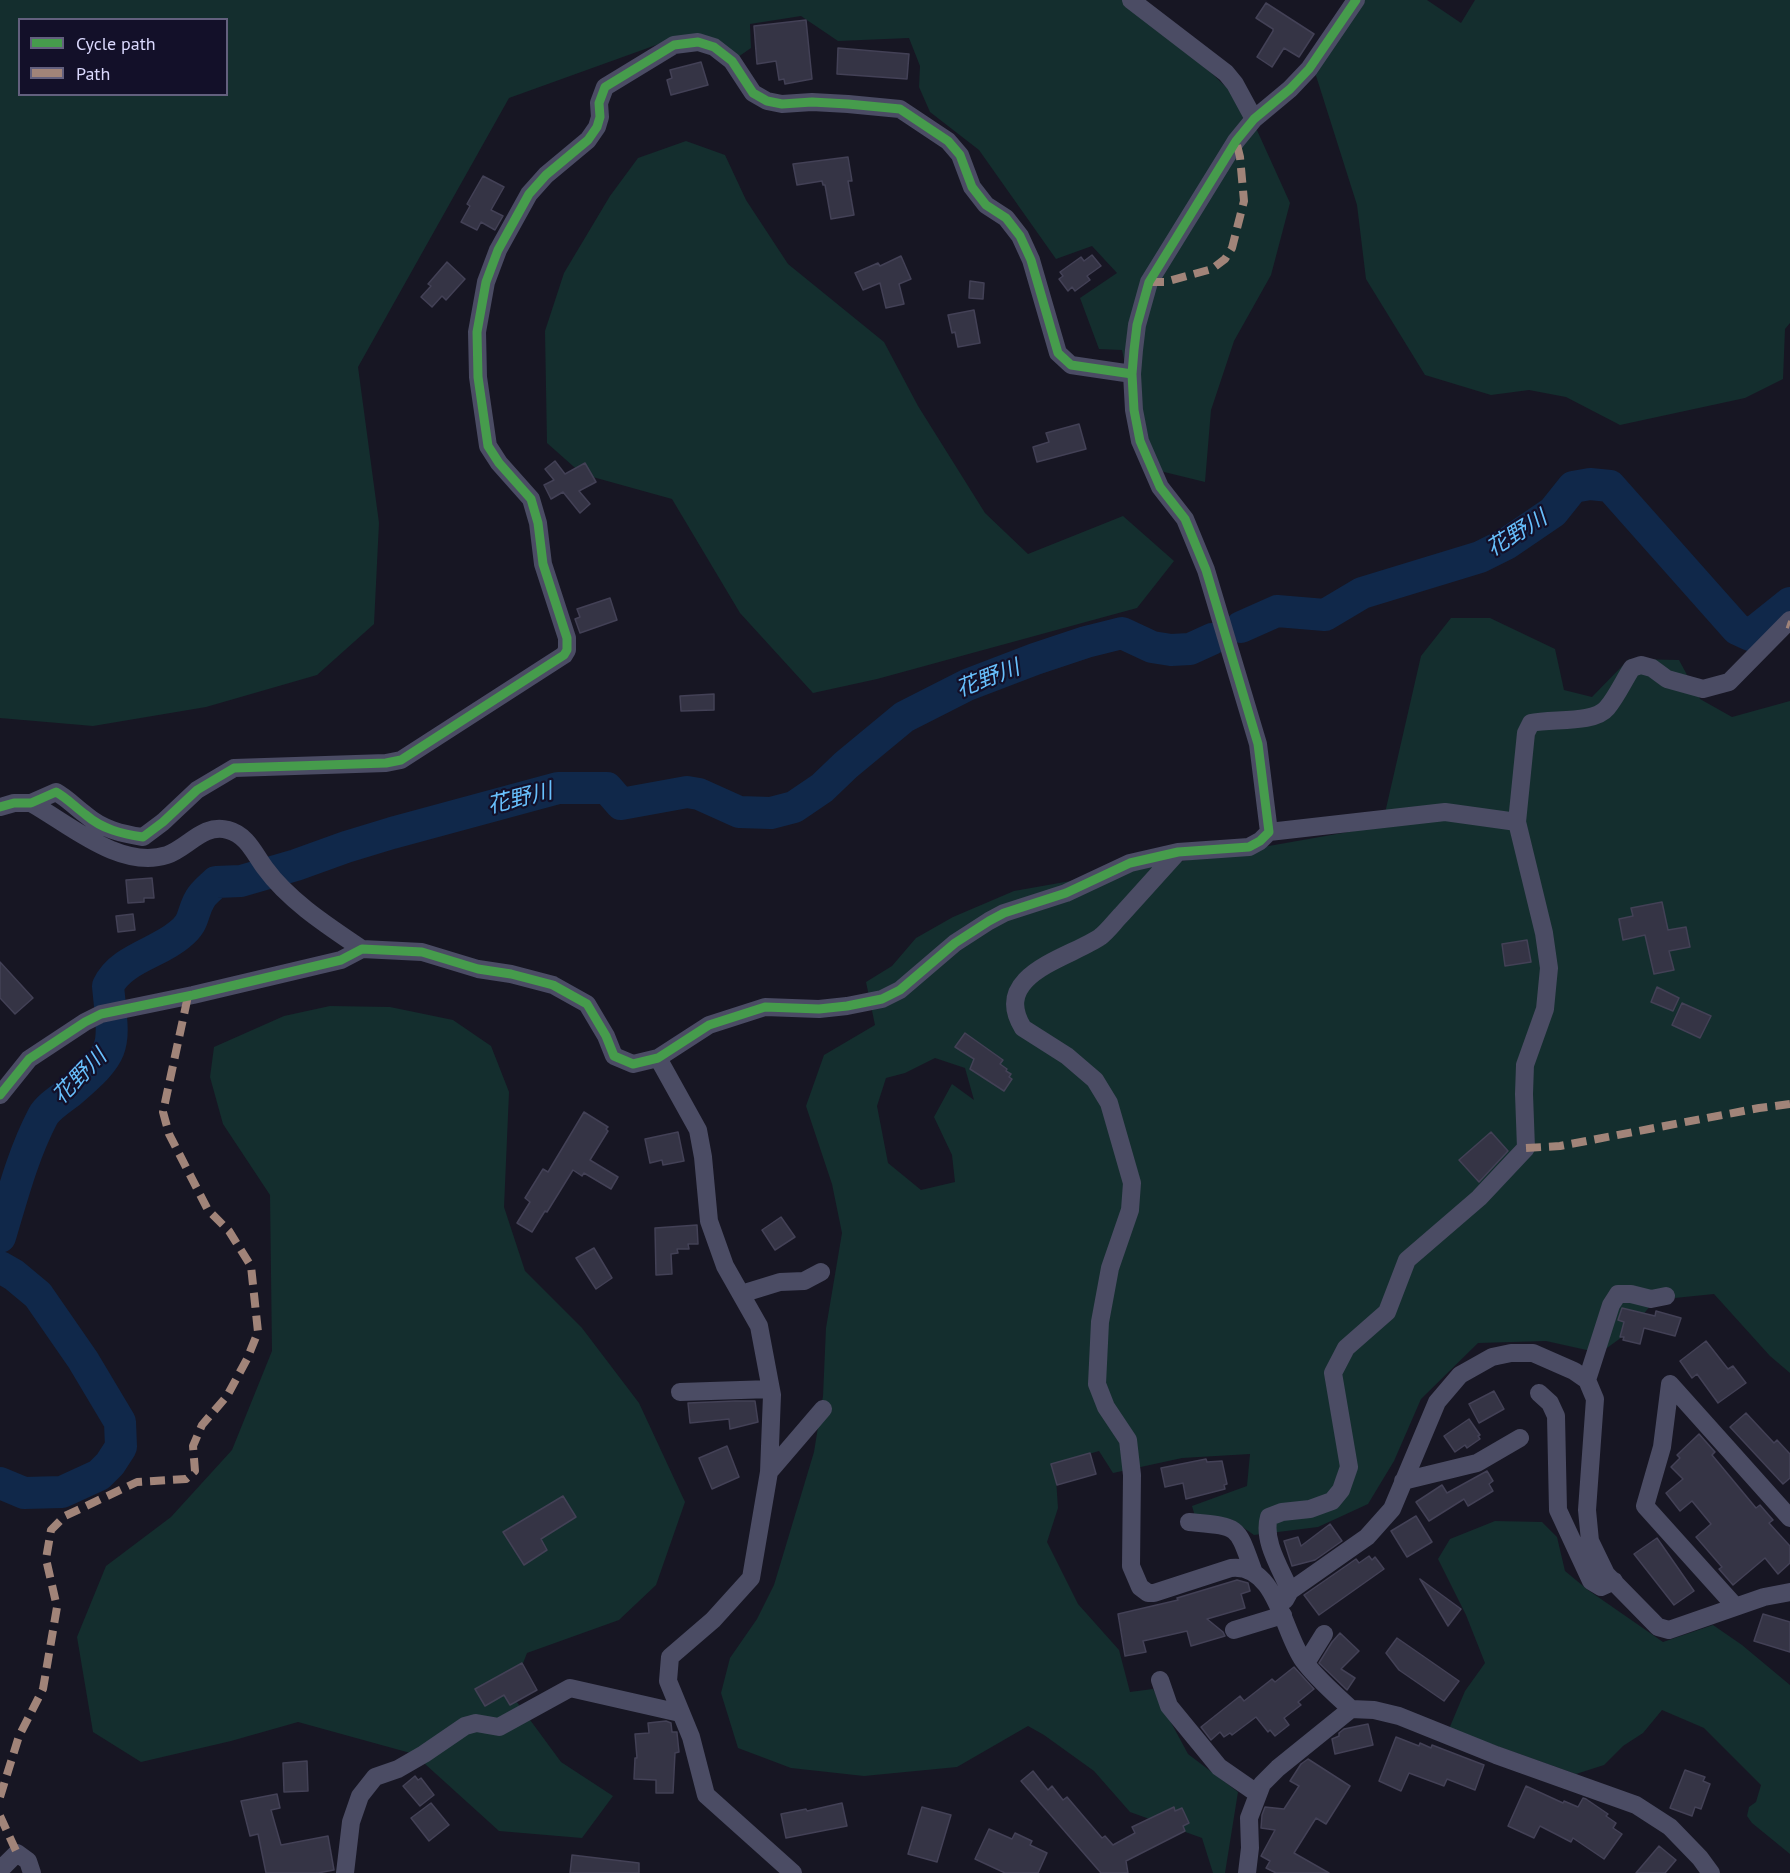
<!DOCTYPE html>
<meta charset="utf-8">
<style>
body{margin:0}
#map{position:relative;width:1790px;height:1873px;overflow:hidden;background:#171623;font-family:"PT Sans",sans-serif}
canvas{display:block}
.legend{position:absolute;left:18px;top:18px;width:210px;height:78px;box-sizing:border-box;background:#131029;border:2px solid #63607e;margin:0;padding:8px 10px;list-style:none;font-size:18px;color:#dbd9fe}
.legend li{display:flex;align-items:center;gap:12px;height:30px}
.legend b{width:30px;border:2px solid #63607e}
</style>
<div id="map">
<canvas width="1790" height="1873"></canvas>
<ul class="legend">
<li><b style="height:8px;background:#469c4c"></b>Cycle path</li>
<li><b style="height:8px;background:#a18479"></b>Path</li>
</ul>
</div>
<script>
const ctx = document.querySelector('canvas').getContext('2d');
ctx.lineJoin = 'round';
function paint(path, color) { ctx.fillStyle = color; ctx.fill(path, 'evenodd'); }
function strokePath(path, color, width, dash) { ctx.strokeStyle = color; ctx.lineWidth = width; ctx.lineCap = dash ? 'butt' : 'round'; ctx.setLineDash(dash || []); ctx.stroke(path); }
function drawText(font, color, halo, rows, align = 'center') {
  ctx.font = font + ' "PT Sans","Noto Sans JP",sans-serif'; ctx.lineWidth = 4.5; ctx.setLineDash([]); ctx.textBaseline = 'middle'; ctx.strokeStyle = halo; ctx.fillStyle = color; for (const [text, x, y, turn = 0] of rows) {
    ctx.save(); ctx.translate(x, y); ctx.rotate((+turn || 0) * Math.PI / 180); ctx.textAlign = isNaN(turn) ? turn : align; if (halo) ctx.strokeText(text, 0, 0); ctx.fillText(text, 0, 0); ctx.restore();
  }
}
paint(new Path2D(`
 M0 0H1137L1143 8 1246 106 1290 203 1271 275 1234 341 1211 410 1205 482 1156 470 1139 429 1122 350 1099 349 1080 298 1117 273 1092 246 1056 259 979 150 930 112 919 87 920 66 909 38 838 41 801 16 750 24 751 48 738 57 670 40 509 98 358 367 379 523 374 624 317 675 206 707 93 726 0 718ZM20 20H226V94H20Z
 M1359 0H1427L1461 23 1475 0H1790V323L1785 329 1783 379 1745 398 1620 425 1566 397 1529 390 1491 395 1425 375 1366 279 1357 205 1312 63Z
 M686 141 725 155 746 200 788 264 884 342 918 406 985 513 1028 554 1123 516 1174 561 1137 608 877 679 813 693 740 613 672 499 582 474 547 443 545 331 564 273 610 196 638 158Z
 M1451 618H1490L1555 649 1564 690 1592 697 1629 659 1679 660 1700 699 1732 717 1790 701V1373L1770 1356 1714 1294 1655 1300 1629 1332 1600 1353 1546 1341 1478 1343 1421 1399 1394 1461 1368 1504 1318 1527 1254 1535 1231 1519 1197 1523 1192 1506 1247 1486 1250 1454 1182 1458 1113 1473 1099 1451 1055 1464 1058 1508 1047 1542 1078 1604 1119 1650 1130 1692 1153 1689 1188 1754 1238 1792 1225 1873H1213L1202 1838 1130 1812 1094 1771 1044 1735 1028 1726 957 1767 864 1776 791 1768 738 1748 721 1693 730 1658 757 1619 774 1585 814 1452 823 1396 826 1328 842 1233 832 1184 806 1106 824 1055 875 1025 866 982 892 966 916 938 953 917 1014 891 1382 826 1421 656ZM935 1058 965 1068 974 1100 952 1084 934 1117 952 1155 955 1182 921 1190 888 1163 877 1106 886 1078 905 1073Z
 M330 1006 390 1007 453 1020 491 1046 509 1092 504 1207 525 1271 582 1328 639 1403 685 1502 656 1585 619 1620 527 1653 511 1694 561 1762 613 1796 582 1838 499 1831 414 1754 298 1722 231 1741 141 1762 93 1732 77 1637 106 1566 171 1517 232 1450 272 1351 270 1195 223 1124 210 1077 214 1047 284 1016Z
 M1495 1521 1542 1522 1557 1537 1565 1571 1588 1590 1663 1642 1713 1625 1742 1645 1790 1685V1854L1752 1823 1747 1816 1749 1807 1756 1802 1761 1785 1704 1728 1662 1710 1643 1733 1623 1746 1604 1765 1576 1774 1449 1729 1465 1691 1485 1663 1466 1615 1438 1559 1450 1539Z`), '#142e2e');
strokePath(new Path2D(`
 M1241 627 1277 611 1325 615 1362 593 1480 557 1506 544 1553 512 1573 487 1590 484 1610 486 1737 629 1750 635 1790 603
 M0 1237C12 1197 23 1154 43 1116 48 1107 61 1099 70 1092 119 1050 114 1048 108 986 121 959 158 953 179 935 196 922 191 914 200 899 203 893 211 887 216 882L241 881 296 865 346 847 392 833 558 788H607L621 804 687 792 699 794 739 812 771 813 794 807 822 788 846 765 904 717 967 685 1035 659 1086 642 1122 633 1152 647 1171 650 1190 649 1212 639
 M0 1267 14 1275 38 1295 83 1360 120 1422 121 1447 110 1464 99 1475 62 1492 24 1493 0 1483`), '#10284a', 32);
const building = new Path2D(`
 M1266 3 1314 34 1299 57 1284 48 1272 67 1257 57 1273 31V29L1256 18Z
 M806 20 812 79 785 84 784 79 779 80 776 61 757 64 754 26Z
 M838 48 909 54 907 79 837 74Z
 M701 62 708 85 671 95 667 80 672 78 670 70Z
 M848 157 852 181H848L854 215 831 219 825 185H823L822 181 797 185 793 164Z
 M483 176 504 187 491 210 503 216 495 230 481 222 477 230 461 222 470 206 467 204Z
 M1092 255 1101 266 1087 276 1090 280 1075 291 1072 287 1068 291 1059 279 1063 276 1060 272 1081 257 1084 261Z
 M901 256 911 279 899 284 904 304 886 308 880 283 863 290 855 273 878 263 880 266Z
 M447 262 465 279 446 300 442 296 432 307 421 297 431 286 428 284Z
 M970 281 984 283 983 299 969 298Z
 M974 310 980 343 958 347 955 332 952 333 948 315Z
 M1079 424 1086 449 1037 462 1033 447 1049 442 1046 433Z
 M555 461 565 474 585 463 596 482 579 491 590 504 580 513 563 492 551 499 544 485 554 480 545 469Z
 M610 598 617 620 580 633 575 619 580 617 577 609Z
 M714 694V710L681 711 680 696Z
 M152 878 154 898H144V902L128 903 126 880Z
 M1662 902 1668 930 1686 927 1690 947 1669 951 1674 970 1654 974 1645 935 1623 940 1619 919 1633 916 1631 908Z
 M133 914 135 930 118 932 116 916Z
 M1527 940 1531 962 1505 966 1502 944Z
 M0 962 33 998 15 1014 0 998Z
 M1657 987 1679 998 1673 1011 1651 1002Z
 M1682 1003 1711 1016 1700 1038 1672 1025Z
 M965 1033 1003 1060 1000 1064 1007 1069 1006 1071 1011 1074 1009 1077 1012 1079 1004 1091 970 1069 974 1059 955 1047Z
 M584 1112 608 1127 606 1129 608 1131 590 1160 618 1177 611 1189 584 1173 582 1176 573 1170 547 1212 545 1211 532 1232 517 1223 530 1202 525 1198 543 1169 548 1172Z
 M678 1132 684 1161 663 1165 662 1160 650 1163 645 1139Z
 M1491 1132 1508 1151 1479 1182 1459 1160Z
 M781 1217 795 1237 775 1250 762 1230Z
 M697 1225 698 1244H688L689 1249H677L678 1253 671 1254 672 1274 656 1275 655 1228Z
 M594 1248 612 1278 596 1289 576 1258Z
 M1622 1308 1655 1316 1656 1311 1681 1318 1675 1336 1644 1328 1640 1344 1623 1340 1624 1337H1620L1624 1322 1618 1320Z
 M1706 1341 1728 1369 1733 1366 1746 1383 1718 1403 1697 1374 1692 1378 1680 1361Z
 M1494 1391 1504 1409 1479 1423 1469 1404Z
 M735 1401H755L758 1422 730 1429 729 1419 690 1423 688 1403Z
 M1746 1413 1774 1443 1777 1440 1790 1454V1478L1783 1484 1730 1427Z
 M1469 1419 1480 1435 1478 1436 1480 1439 1467 1448 1465 1445 1455 1452 1444 1436Z
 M1699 1434 1715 1452 1712 1455 1756 1508 1760 1505 1773 1520 1769 1523 1790 1546V1563L1778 1574 1765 1558 1733 1585 1719 1569 1722 1567 1696 1537 1711 1524 1692 1501 1680 1511 1666 1493 1683 1479 1671 1467 1680 1458 1677 1455Z
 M727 1446 739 1477 712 1489 699 1458Z
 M1090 1453 1096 1474 1057 1485 1051 1464Z
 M1206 1459 1207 1462 1222 1461 1227 1484 1224 1485 1225 1489 1186 1499 1183 1483 1165 1487 1161 1468Z
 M1487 1471 1493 1481 1489 1484 1493 1491 1468 1506 1464 1499 1429 1521 1416 1502 1442 1485 1447 1493Z
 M563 1496 576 1517 541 1539 547 1550 524 1565 503 1532Z
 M1416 1516 1432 1542 1407 1557 1391 1531Z
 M1330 1524 1342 1541 1315 1560 1292 1566 1284 1541 1298 1537 1301 1546Z
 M1657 1538 1694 1591 1674 1605 1634 1554Z
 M1369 1556 1372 1560 1375 1557 1384 1569 1319 1615 1304 1595 1356 1559 1359 1563Z
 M1420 1579 1461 1609 1448 1626Z
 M1237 1580 1248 1583 1250 1591 1241 1594 1245 1608 1207 1619 1223 1632 1225 1636 1191 1646 1187 1631 1143 1641 1146 1652 1125 1656 1118 1614 1178 1600 1177 1598Z
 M1763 1614 1790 1622V1652L1754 1641Z
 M1340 1633 1359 1651 1341 1669 1355 1678 1347 1690 1319 1663 1332 1642Z
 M1397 1638 1459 1681 1444 1701 1399 1670 1386 1653Z
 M522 1663 537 1690 510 1705 504 1695 485 1706 475 1689Z
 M1294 1667 1314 1689 1298 1702 1301 1705 1284 1718 1289 1725 1275 1736 1270 1730 1268 1732 1256 1717 1232 1735 1230 1733 1224 1737 1220 1732 1211 1740 1201 1727 1240 1696 1244 1701 1272 1679 1275 1682Z
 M666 1721 671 1723 672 1732H677V1733L679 1752 675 1753 673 1793H656V1780L634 1779 635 1758H637L635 1734 649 1733 648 1723Z
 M1368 1724 1373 1745 1335 1754 1332 1739 1339 1736V1733L1344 1729Z
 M1396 1737 1419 1746 1420 1743 1431 1748 1432 1745 1484 1765 1475 1790 1447 1779 1444 1786 1409 1773 1401 1791 1379 1781Z
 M1308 1759 1350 1786 1326 1824 1316 1818 1294 1853 1329 1873H1276L1266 1868 1270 1861 1261 1856 1275 1830 1261 1828 1262 1815 1265 1807 1284 1809 1299 1786 1290 1781 1301 1764Z
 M307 1761 308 1791 284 1792 283 1763Z
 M1685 1770 1705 1777 1703 1781 1710 1784 1701 1809 1695 1807 1692 1816 1670 1808Z
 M1033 1771 1048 1790 1052 1786 1063 1800 1067 1797 1102 1838 1105 1836 1113 1845 1135 1833 1132 1827 1174 1807 1175 1811 1182 1808 1189 1823 1183 1826 1185 1831 1126 1861 1128 1873H1101L1021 1781Z
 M415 1776 418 1780 421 1778 434 1795 420 1806 403 1786Z
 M1526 1786 1563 1803 1564 1801 1578 1807 1583 1798 1586 1799 1608 1814 1606 1816 1616 1823 1613 1828 1622 1834 1604 1859 1573 1838 1571 1842 1540 1826 1534 1838 1508 1826Z
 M277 1794 280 1808 271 1810 281 1845 328 1836 334 1870 318 1873H266L258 1834 250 1836 241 1801Z
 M431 1803 449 1825 429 1841 411 1818Z
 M842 1803 847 1826 786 1838 781 1814 806 1809 807 1811Z
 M922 1807 951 1815 937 1862 908 1854Z
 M989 1829 1012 1839 1015 1833 1032 1841 1030 1845 1047 1853 1038 1873H1005L975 1859Z
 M1659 1846 1676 1860 1665 1873H1636Z
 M572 1855 639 1863V1873H570Z`);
paint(building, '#353445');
strokePath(building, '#434156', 1.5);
strokePath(new Path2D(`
 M1131 0 1226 73 1235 84 1254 119
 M31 803C69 824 120 870 167 855 188 848 203 823 228 830 247 835 254 853 265 868 289 901 328 926 362 949
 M0 807 14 803H31L56 792C67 798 75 807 86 815 102 829 122 834 143 837L163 822 197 790 234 768 386 763 401 760 564 655 567 650V638L543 564 538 523 531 499 499 463 488 446 478 377 477 332 486 282 498 250 529 194 546 175 588 140 597 127 600 117 599 103 605 87 674 45 698 42 714 47 732 61 753 93 767 101 782 104 812 102 848 104 900 109 948 141 960 155 972 187 986 205 1006 218 1020 236 1031 260 1058 353 1071 365 1132 374
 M1269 832 1445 812 1517 822
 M1178 852C1159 873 1141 893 1122 914 1115 921 1108 931 1100 937 1070 958 990 974 1023 1028L1067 1056 1095 1080 1109 1103 1132 1183 1130 1210 1110 1268 1100 1322 1097 1384 1106 1407 1128 1440 1132 1475 1131 1566 1140 1587 1148 1593H1154L1231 1568C1276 1563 1283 1632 1303 1660 1316 1678 1335 1694 1351 1709
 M658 1058 698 1130 703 1157 709 1221 725 1266 759 1326 772 1395 769 1472 751 1578 713 1620 670 1657 668 1681 691 1737 706 1795 793 1873
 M0 1095 29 1059 85 1022 101 1014 193 995 341 960 362 949 422 952 478 969 511 974 553 985 587 1004 606 1036 614 1056 633 1064 658 1058 709 1025 765 1007 819 1009 847 1006 882 999 900 990 955 943 989 921 1004 913 1066 893 1130 863 1178 852 1249 847 1260 841 1269 832 1258 744 1206 570 1185 519 1160 487 1140 441 1134 410 1132 374 1134 350 1137 325 1149 282 1236 141 1254 119 1290 89 1309 69 1356 0
 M741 1294 780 1282 804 1281 821 1272
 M1587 1380 1611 1305 1618 1294H1631L1651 1299 1666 1296
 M680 1392 771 1389
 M1539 1393 1550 1403 1556 1416 1558 1510 1591 1581 1601 1587 1614 1581
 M769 1472 823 1409
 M1403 1481 1477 1463 1520 1438
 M1189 1522C1241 1527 1236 1524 1254 1573
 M1290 1591C1281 1569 1262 1541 1269 1517L1282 1512 1310 1509 1332 1501 1341 1490 1349 1467 1333 1373 1346 1348 1387 1312 1407 1260 1479 1198 1526 1148 1524 1094 1525 1065 1545 1009 1549 968 1544 933 1517 822 1526 733 1531 723C1551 718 1594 724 1607 708 1617 696 1624 680 1632 668L1641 665 1652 668 1667 679 1703 689 1729 682 1790 620
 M1285 1600 1290 1591 1367 1537 1392 1509 1437 1402 1460 1375 1492 1357 1511 1353H1533L1574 1371 1587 1380 1595 1399 1587 1510 1590 1541 1606 1574 1658 1627 1669 1630 1764 1597 1790 1592
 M1735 1606 1645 1506 1662 1447 1670 1384 1790 1518
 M1234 1630 1283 1615
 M1306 1663 1324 1634
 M1160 1680 1169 1706 1219 1767 1258 1794
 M0 1870 17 1853 28 1861 32 1873
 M345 1873 351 1822 360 1796 375 1777 398 1769 424 1754 465 1726 476 1723 499 1727 570 1688 680 1713
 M1247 1873 1250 1848 1249 1818 1262 1784 1278 1768 1351 1709 1374 1710 1399 1716 1496 1755 1636 1805 1670 1827 1700 1858 1711 1873`), '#4b4c64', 18);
strokePath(new Path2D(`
 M1149 282H1165L1212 269 1225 259 1232 248 1244 201 1240 157 1236 141
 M1787 624 1790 625
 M1526 1148 1560 1146 1759 1108 1790 1104
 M0 1797 19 1736 43 1689 57 1607 46 1559 51 1530 65 1516 137 1482 186 1479 195 1471 193 1446 202 1425 227 1396 247 1359 258 1332 251 1266 229 1231 208 1210 169 1134 163 1112 188 996
 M0 1816 17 1853`), '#a18479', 8, [15, 8]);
strokePath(new Path2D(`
 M0 807 14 803H31L56 792C67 798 75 807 86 815 102 829 122 834 143 837L163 822 197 790 234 768 386 763 401 760 564 655 567 650V638L543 564 538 523 531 499 499 463 488 446 478 377 477 332 486 282 498 250 529 194 546 175 588 140 597 127 600 117 599 103 605 87 674 45 698 42 714 47 732 61 753 93 767 101 782 104 812 102 848 104 900 109 948 141 960 155 972 187 986 205 1006 218 1020 236 1031 260 1058 353 1071 365 1132 374
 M0 1095 29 1059 85 1022 101 1014 193 995 341 960 362 949 422 952 478 969 511 974 553 985 587 1004 606 1036 614 1056 633 1064 658 1058 709 1025 765 1007 819 1009 847 1006 882 999 900 990 955 943 989 921 1004 913 1066 893 1130 863 1178 852 1249 847 1260 841 1269 832 1258 744 1206 570 1185 519 1160 487 1140 441 1134 410 1132 374 1134 350 1137 325 1149 282 1236 141 1254 119 1290 89 1309 69 1356 0`), '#469c4c', 9);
drawText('italic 22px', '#68c0fd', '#131029', [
 ["花野川",1517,534,-32],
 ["花野川",988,679,-21],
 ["花野川",520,799,-14],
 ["花野川",80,1077,-46]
]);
</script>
